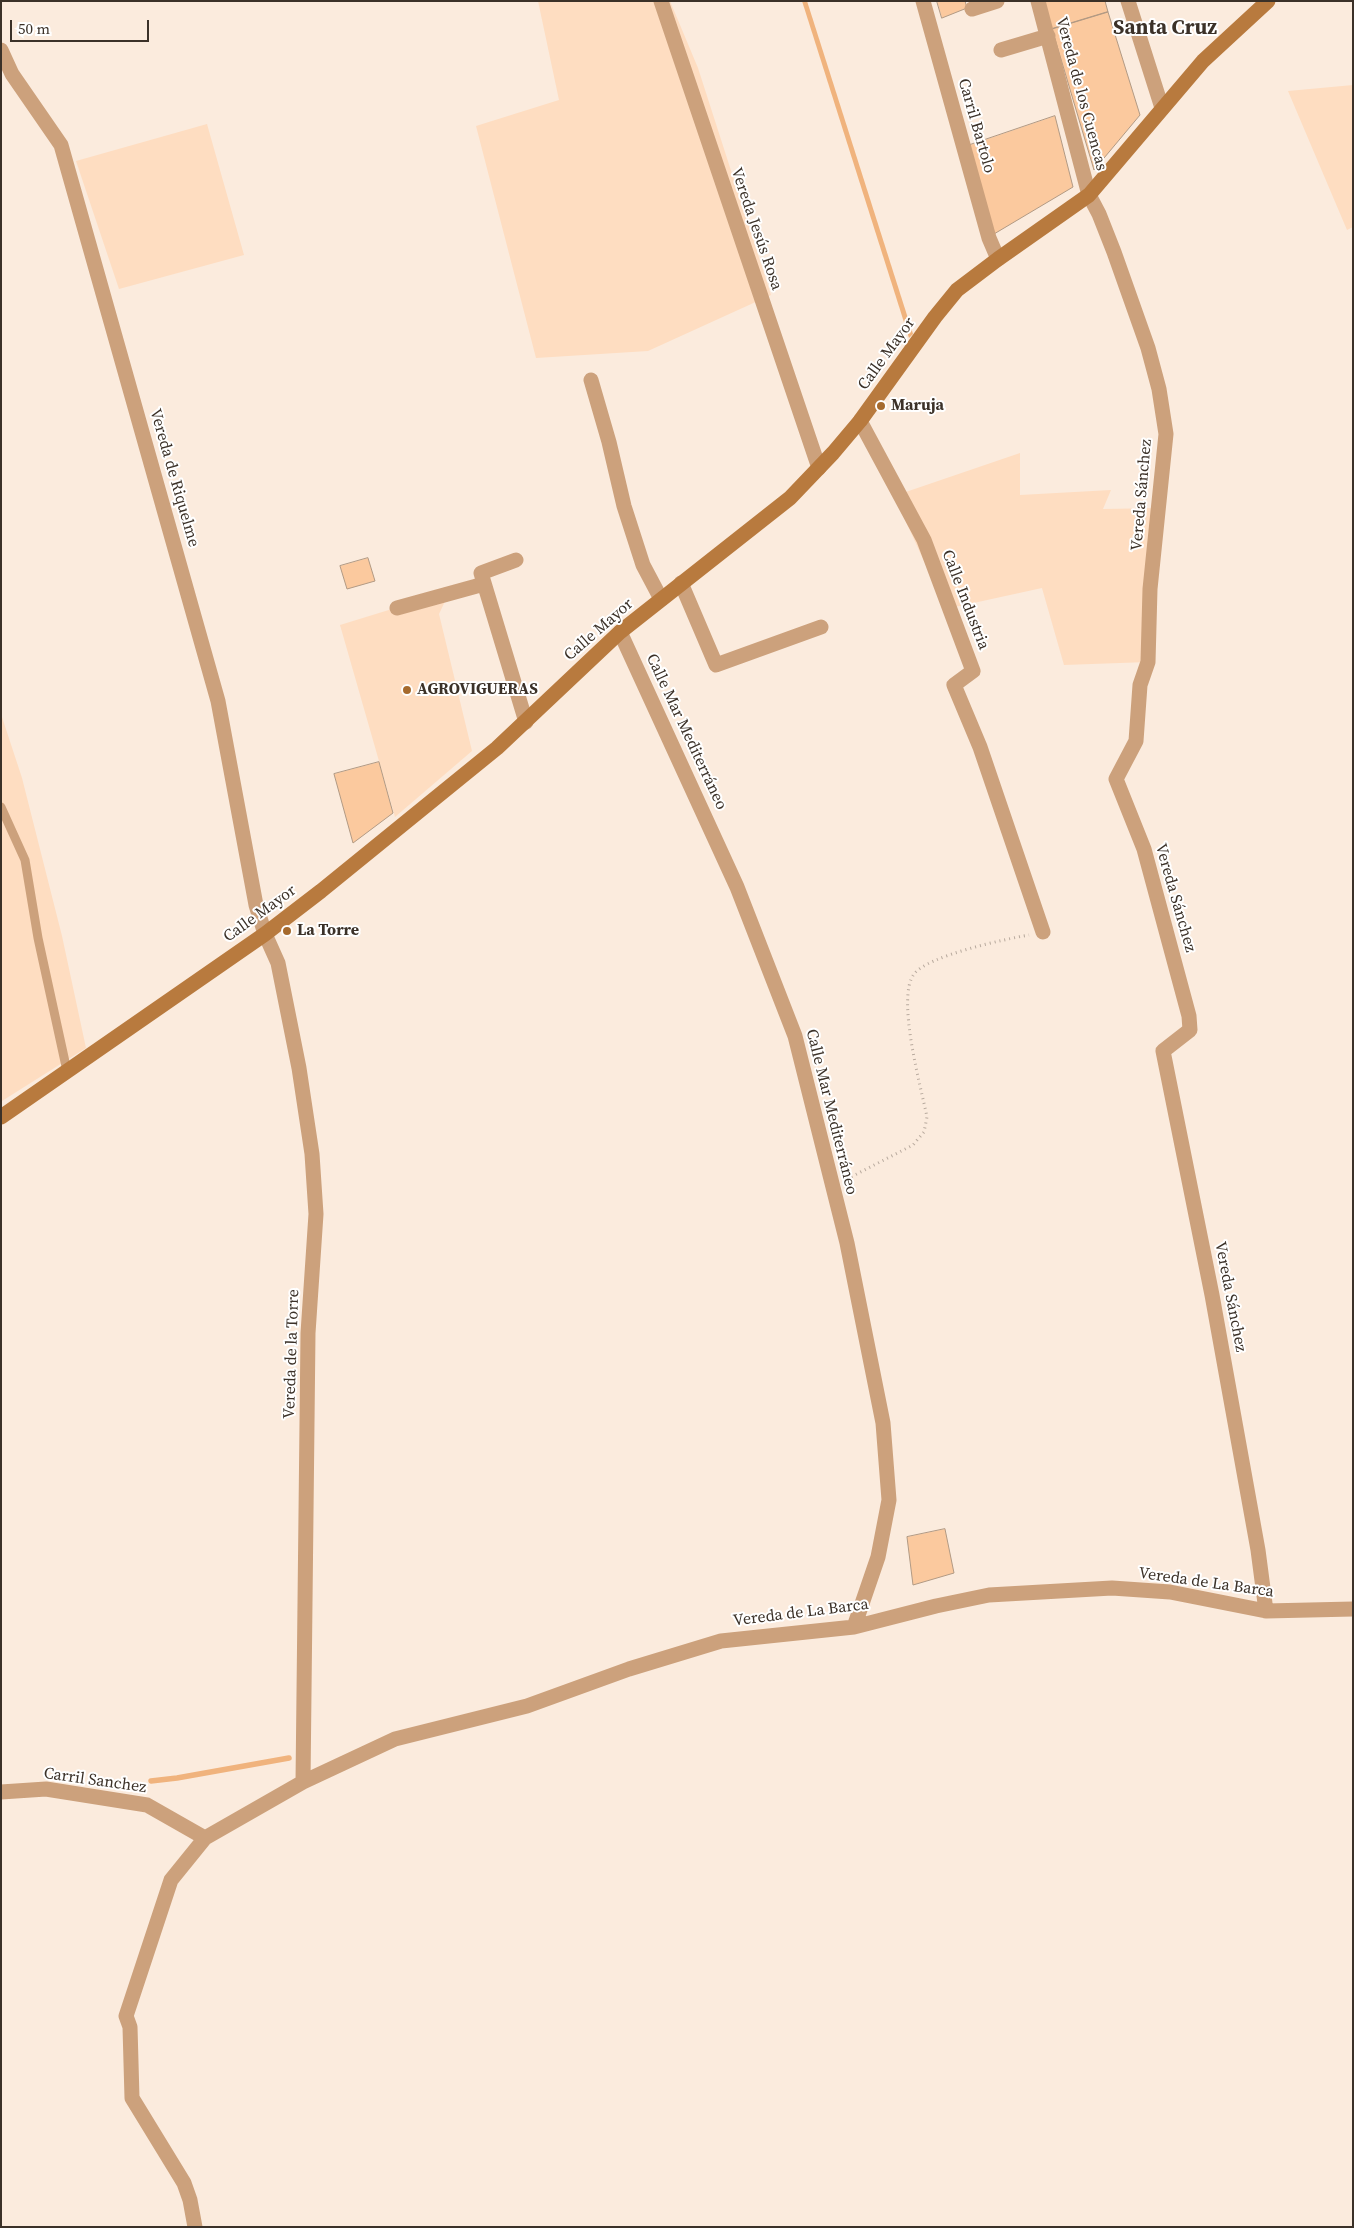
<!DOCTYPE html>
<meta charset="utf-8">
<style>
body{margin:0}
#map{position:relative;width:1354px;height:2228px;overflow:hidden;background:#fbebdd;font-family:"Source Serif 4",serif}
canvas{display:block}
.frame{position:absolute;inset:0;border:2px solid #3b3128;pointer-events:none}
.scale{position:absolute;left:10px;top:20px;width:139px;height:22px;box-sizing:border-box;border:2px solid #3b3128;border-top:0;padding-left:6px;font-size:15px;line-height:18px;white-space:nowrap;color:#3b3128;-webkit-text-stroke:4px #fff;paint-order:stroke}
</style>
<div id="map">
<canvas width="1354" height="2228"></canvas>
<div class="frame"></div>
<div class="scale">50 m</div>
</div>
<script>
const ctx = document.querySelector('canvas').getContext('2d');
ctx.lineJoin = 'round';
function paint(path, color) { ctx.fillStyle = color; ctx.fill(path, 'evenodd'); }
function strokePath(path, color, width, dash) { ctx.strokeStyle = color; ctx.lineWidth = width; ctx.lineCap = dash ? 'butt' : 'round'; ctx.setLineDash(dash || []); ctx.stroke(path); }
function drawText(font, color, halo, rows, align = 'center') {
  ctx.font = font + ' "Source Serif 4",serif'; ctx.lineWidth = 4; ctx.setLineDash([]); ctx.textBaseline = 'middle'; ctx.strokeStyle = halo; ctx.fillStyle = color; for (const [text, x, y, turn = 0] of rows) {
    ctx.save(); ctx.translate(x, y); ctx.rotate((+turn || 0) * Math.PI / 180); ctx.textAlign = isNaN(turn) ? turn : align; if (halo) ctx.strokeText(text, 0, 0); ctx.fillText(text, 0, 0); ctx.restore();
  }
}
paint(new Path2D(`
 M538 1H670L698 68 771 295 648 351 536 358 476 126 559 100Z
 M1353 85V227L1347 230 1288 91Z
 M207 124 244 255 119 289 76 161Z
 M1020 453V495L1111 490 1103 509 1160 508 1148 662 1064 665 1042 588 946 609 894 496Z
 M448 595 439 614 472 751 395 817 340 625 392 609Z
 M1 714 22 778 62 936 86 1048 2 1101Z`), '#feddc1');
paint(new Path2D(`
 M802 1H807L913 334 909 338Z`), '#f0b37d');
strokePath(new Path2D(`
 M151 1781 177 1778 289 1758`), '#f0b37d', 5.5);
const building = new Path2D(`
 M937 1H965L967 8 942 18Z
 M1043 1H1105L1108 12 1052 29Z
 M1108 12 1140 115 1094 170 1052 29Z
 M1055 116 1073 187 994 234 964 147Z
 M368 558 375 581 347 589 340 566Z
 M379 762 393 813 353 843 334 774Z
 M945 1529 954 1573 913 1585 907 1537Z`);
paint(building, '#fbc99e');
strokePath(building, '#b19983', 1);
strokePath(new Path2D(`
 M847 1179 913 1145 924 1132 927 1117C921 1087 896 998 914 974 927 956 1005 939 1029 935`), '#b8aa9e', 3, [1, 4]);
strokePath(new Path2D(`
 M1 807 25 860 38 938 67 1071`), '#cca17c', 9);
strokePath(new Path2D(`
 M661 1 819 468
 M923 1 989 238 998 259
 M1038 1 1089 195 1099 214 1114 252 1148 348 1159 389 1166 434 1150 589 1148 662 1140 685 1136 741 1116 779 1144 849 1189 1016 1190 1030 1163 1051 1212 1295 1258 1550 1266 1611
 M1128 1 1162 108
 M972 9 997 1
 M1 50 12 74 61 145 218 701 256 905 265 934 278 963 299 1068 312 1154 316 1214 308 1333 303 1782
 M1001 50 1048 36
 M591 380 609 442 624 506 643 565 661 599
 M860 421 924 540 973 671 954 685 980 747 1043 932
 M516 560 481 573 526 722
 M681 583 716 665 821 627
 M397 608 484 584
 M620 632 737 887 795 1036 847 1243 883 1423 889 1500 878 1557 854 1627
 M1 1792 46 1789 147 1805 205 1838
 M195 2227 190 2200 184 2183 132 2098 130 2027 126 2016 171 1880 205 1838 303 1782 395 1739 527 1706 629 1669 721 1641 854 1627 936 1606 989 1595 1112 1588 1170 1592 1266 1611 1353 1609`), '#cca17c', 15);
strokePath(new Path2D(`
 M1 1117 265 934 321 891 497 748 620 632 790 498 833 453 860 421 935 317 957 290 998 259 1089 195 1203 61 1268 1`), '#b87a3e', 15);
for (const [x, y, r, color] of [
 [881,406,5,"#a66a2d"],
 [407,690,5,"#a66a2d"],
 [287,931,5,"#a66a2d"]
]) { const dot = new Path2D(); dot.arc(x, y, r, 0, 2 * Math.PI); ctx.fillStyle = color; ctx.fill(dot); strokePath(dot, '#fff', 2); }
drawText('16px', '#3b3128', '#fff', [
 ["Vereda de los Cuencas",1081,94,75],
 ["Carril Bartolo",976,126,74],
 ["Vereda Jesús Rosa",756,229,71],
 ["Calle Mayor",887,354,-54],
 ["Vereda de Riquelme",174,478,74],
 ["Vereda Sánchez",1142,495,-85],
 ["Calle Industria",965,600,69],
 ["Calle Mayor",599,630,-41],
 ["Calle Mar Mediterráneo",686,732,65],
 ["Vereda Sánchez",1175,898,74],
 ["Calle Mayor",260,914,-36],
 ["Calle Mar Mediterráneo",831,1112,76],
 ["Vereda Sánchez",1230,1297,79],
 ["Vereda de la Torre",292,1354,-88],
 ["Vereda de La Barca",1206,1583,8],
 ["Vereda de La Barca",801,1613,-7],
 ["Carril Sanchez",95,1781,8]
]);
drawText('bold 16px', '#3b3128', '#fff', [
 ["Maruja",891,406],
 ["AGROVIGUERAS",417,690],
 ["La Torre",297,931]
], 'left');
drawText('bold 21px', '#3b3128', '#fff', [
 ["Santa Cruz",1165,29]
]);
</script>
